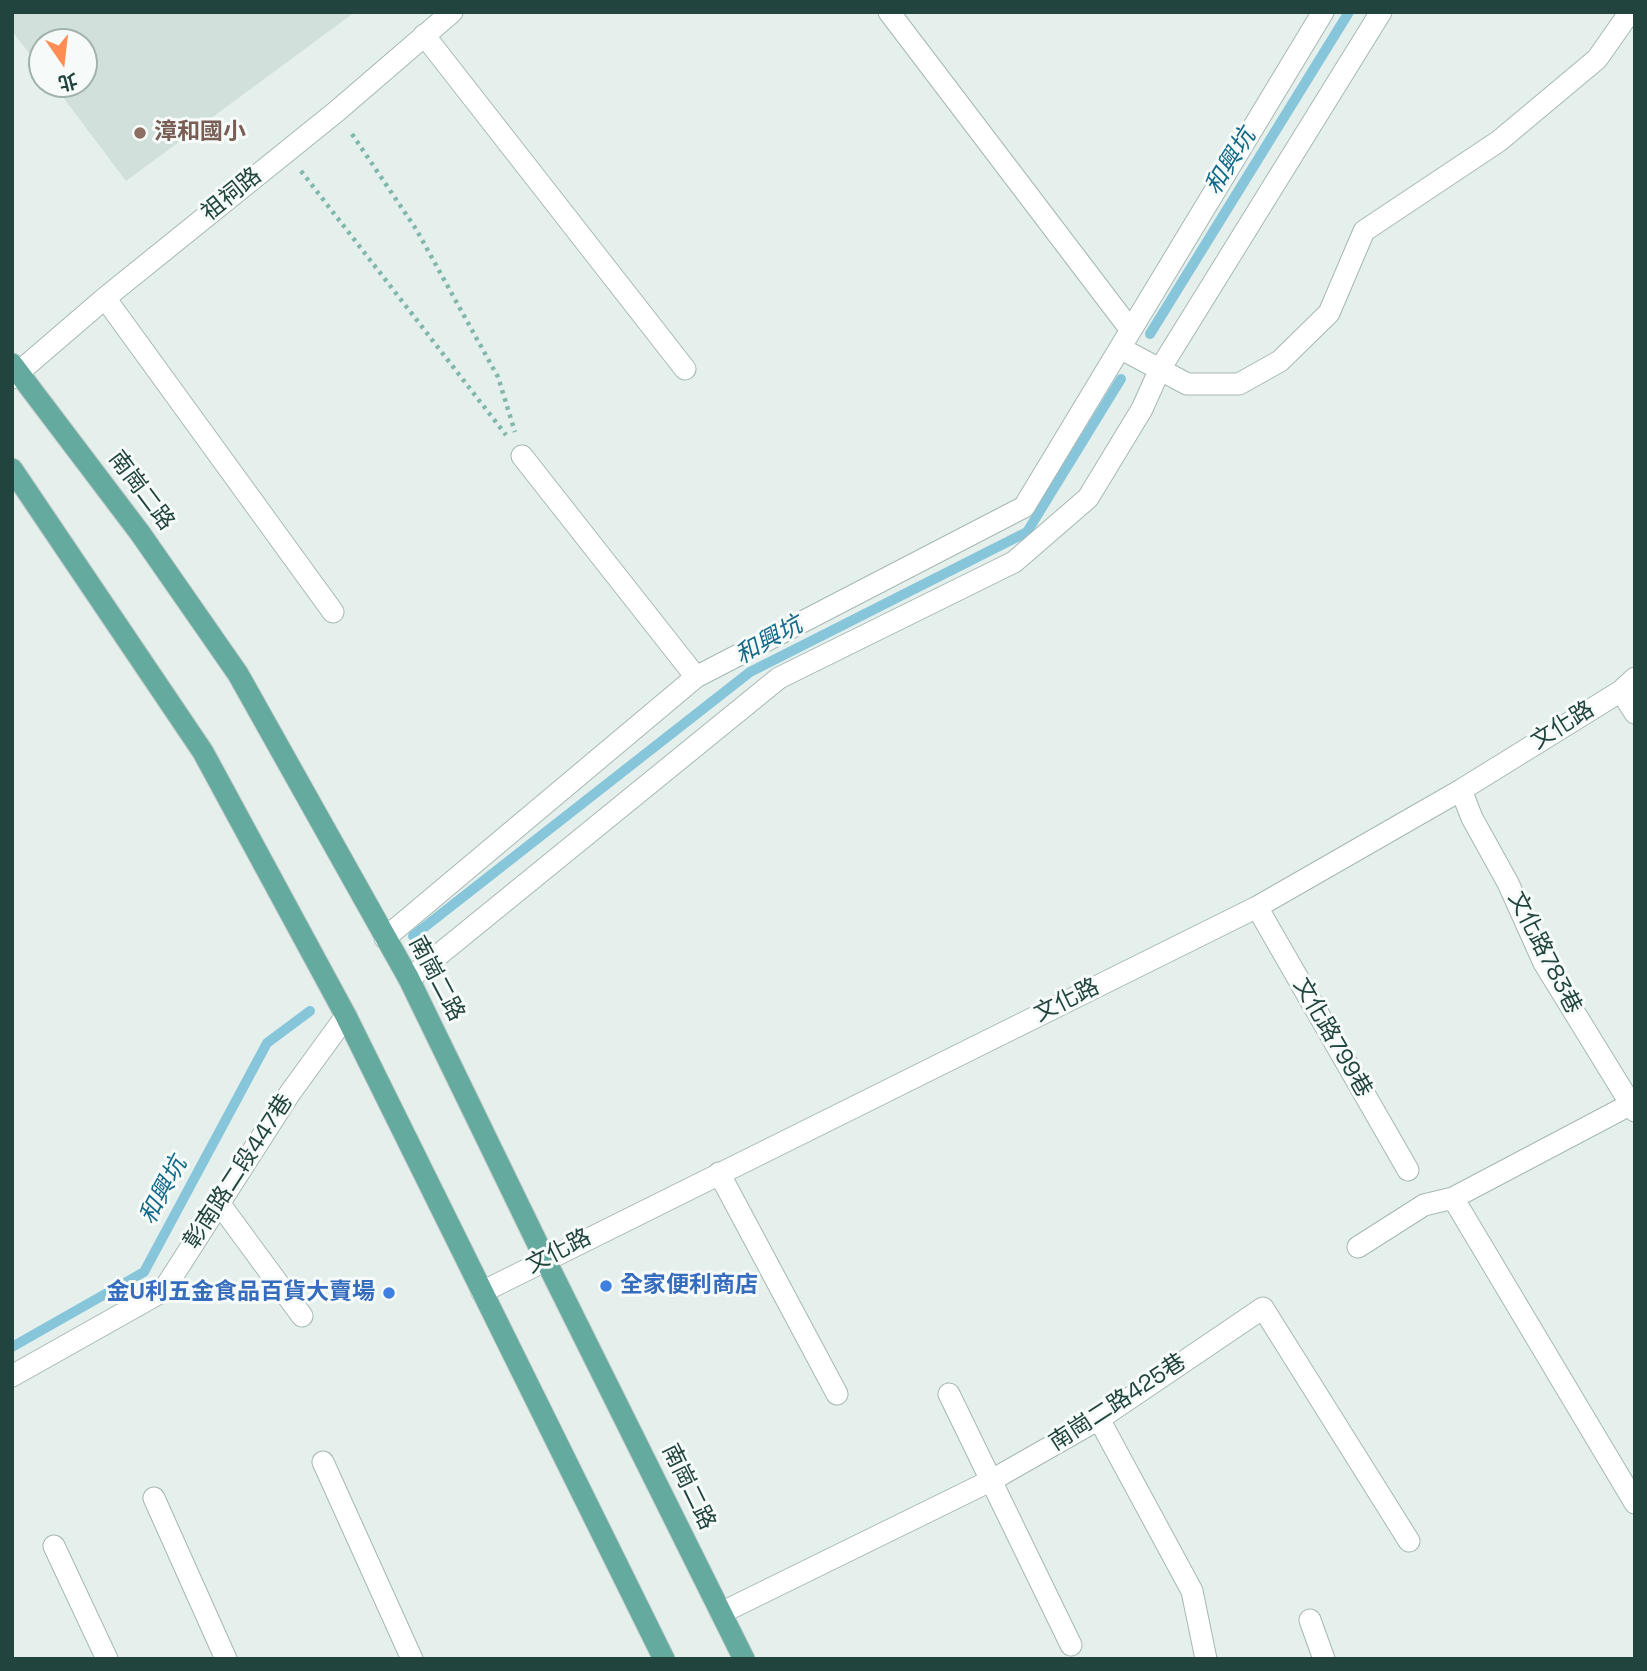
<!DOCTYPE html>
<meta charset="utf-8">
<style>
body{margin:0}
#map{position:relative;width:1647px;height:1671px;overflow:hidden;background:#e5efec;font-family:"Space Grotesk","Noto Sans TC",sans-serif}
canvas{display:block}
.frame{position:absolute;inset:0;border:14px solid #21443e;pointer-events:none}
.north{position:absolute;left:28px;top:28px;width:70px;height:70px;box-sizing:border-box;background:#f6fbf9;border:2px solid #a1b2ae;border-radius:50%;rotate:166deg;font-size:19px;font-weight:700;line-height:28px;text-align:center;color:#21443e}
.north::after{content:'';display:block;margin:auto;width:24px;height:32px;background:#ff8d53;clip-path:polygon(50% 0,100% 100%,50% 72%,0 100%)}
</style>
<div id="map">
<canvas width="1647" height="1671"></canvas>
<div class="frame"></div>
<div class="north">北</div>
</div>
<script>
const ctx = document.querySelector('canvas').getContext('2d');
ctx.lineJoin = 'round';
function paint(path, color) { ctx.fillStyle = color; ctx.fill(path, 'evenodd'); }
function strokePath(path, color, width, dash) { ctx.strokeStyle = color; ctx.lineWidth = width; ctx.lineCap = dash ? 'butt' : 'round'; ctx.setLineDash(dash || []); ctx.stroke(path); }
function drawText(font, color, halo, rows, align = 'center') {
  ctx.font = font + ' "Space Grotesk","Noto Sans TC",sans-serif'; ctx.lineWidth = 6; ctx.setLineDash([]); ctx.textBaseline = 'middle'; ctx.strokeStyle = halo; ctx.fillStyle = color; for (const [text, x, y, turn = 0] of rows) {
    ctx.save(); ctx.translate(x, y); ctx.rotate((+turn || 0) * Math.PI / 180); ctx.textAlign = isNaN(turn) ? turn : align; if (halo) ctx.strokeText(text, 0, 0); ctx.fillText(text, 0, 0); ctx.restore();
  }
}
paint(new Path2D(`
 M12 12H355L126 181 53 84H84V42H42V70L12 31Z`), '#d2e0db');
strokePath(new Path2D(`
 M1150 334 1349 12
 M413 936 750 672 1027 532 1121 379
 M12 1347 144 1272 267 1043 310 1011`), '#87c6da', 10);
const minor = new Path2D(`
 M889 12 1130 329
 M424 35 685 369
 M105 298 333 612
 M1120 348 1187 384H1239L1280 361 1329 313 1364 231 1499 141 1597 59 1630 12
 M12 378 105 298 337 111 452 12
 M522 456 696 677
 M1621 691 1635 713
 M1461 790 1472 818 1508 883 1544 963 1635 1111
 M1257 907 1408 1170
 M385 938 696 677 1024 507 1323 12
 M409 979 779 678 1014 562 1088 498 1142 409 1160 369 1381 12
 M719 1173 837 1394
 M1453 1198 1635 1503
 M219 1203 302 1316
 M1358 1247 1424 1205 1453 1198 1635 1102
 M482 1292 1257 907 1461 790 1621 691 1635 678
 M12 1376 163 1291 290 1093 346 1016
 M949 1394 1071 1645
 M1099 1419 1192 1591 1206 1659
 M323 1462 412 1659
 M154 1498 226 1659
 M54 1546 107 1659
 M721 1613 992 1480 1099 1419 1263 1308 1409 1541
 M1310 1620 1324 1659`);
const major = new Path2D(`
 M12 364 140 533 238 674 409 979 545 1259 744 1659
 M12 469 203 752 346 1016 664 1659`);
strokePath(minor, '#a6b8b4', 23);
strokePath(major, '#c1cbc9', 23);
strokePath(new Path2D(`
 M352 134 416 229 498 377 515 432
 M301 171 506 435`), '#81b7ab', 4.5, [3.5, 5]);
strokePath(minor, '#fff', 21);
strokePath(major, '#64aa9e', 21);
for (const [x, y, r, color] of [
 [140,133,7,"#8d6e63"],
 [606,1286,7,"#3f7fe0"],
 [389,1293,7,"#3f7fe0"]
]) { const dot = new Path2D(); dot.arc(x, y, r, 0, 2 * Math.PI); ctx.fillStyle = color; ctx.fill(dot); strokePath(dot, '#f6fbf9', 2.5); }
drawText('bold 23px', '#785e54', '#f6fbf9', [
 ["漳和國小",154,133]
], 'left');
drawText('23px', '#21443e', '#f6fbf9', [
 ["祖祠路",232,195,-39],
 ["南崗二路",141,491,53],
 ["文化路",1563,726,-32],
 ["文化路783巷",1544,953,63],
 ["南崗二路",436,979,62],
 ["文化路",1067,1001,-26],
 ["文化路799巷",1332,1038,60],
 ["彰南路二段447巷",239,1172,-57],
 ["文化路",559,1252,-27],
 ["南崗二路425巷",1118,1403,-33],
 ["南崗二路",688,1487,64]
]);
drawText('bold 23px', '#366cbe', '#f6fbf9', [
 ["全家便利商店",620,1286],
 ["金U利五金食品百貨大賣場",375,1293,"right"]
], 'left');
drawText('italic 24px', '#136a88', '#f6fbf9', [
 ["和興坑",1231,162,-58],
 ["和興坑",769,641,-29],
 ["和興坑",164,1191,-62]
]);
</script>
